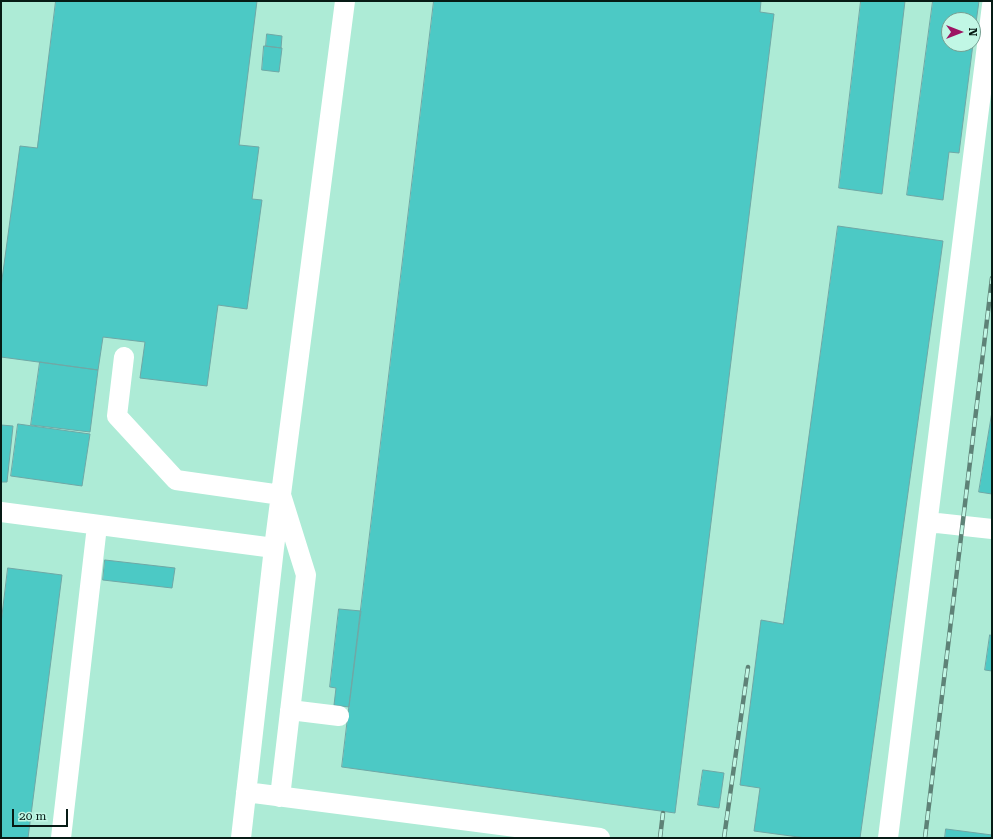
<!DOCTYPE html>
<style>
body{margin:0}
#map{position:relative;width:993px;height:839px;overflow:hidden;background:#c1f7e5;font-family:"Roboto Serif",serif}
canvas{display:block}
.frame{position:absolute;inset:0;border:2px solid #061b15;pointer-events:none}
.north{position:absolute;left:941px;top:12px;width:40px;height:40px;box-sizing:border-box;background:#c1f7e5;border:1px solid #769f92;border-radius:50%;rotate:90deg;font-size:11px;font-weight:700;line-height:16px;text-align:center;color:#061b15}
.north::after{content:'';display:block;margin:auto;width:14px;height:18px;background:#9d1463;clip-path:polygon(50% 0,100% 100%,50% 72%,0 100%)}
.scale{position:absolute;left:12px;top:809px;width:56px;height:18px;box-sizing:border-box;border:2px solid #061b15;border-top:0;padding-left:5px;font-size:12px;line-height:14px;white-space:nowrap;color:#061b15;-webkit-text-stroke:3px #c1f7e5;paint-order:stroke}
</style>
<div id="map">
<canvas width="993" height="839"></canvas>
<div class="frame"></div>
<div class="north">N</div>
<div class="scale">20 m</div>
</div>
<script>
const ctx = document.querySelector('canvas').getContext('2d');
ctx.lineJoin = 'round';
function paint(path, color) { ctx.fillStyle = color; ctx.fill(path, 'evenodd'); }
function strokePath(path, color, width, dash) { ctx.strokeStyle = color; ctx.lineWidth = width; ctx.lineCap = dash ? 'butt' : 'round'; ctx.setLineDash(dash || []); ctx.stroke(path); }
paint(new Path2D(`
 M1 1H992V838H1ZM949 20H973V44H949Z`), '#adebd6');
const building = new Path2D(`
 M56 1H257L239 145 259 147 252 199 262 200 247 309 218 305 207 386 140 378 145 342 103 337 98 370 1 357V287L20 146 37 148Z
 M434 1H761L760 12 774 14 675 813 342 767Z
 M861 1H905L882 194 839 188Z
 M933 1H979L973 44V20H949V44H973L959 153 949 152 943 200 907 195Z
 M267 34 282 36 281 48 266 46Z
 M264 46 282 48 279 72 262 70Z
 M838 226 943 241 860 838H806L754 831 760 788 740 785 761 620 783 624Z
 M40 362 98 370 90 432 31 425Z
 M992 412V494L979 492Z
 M18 424 90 434 82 486 11 476Z
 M1 425 13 426 7 482H1Z
 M105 560 175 568 172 588 103 580Z
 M8 568 62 575 28 838H1V624Z
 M339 609 361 611 349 707 334 705 336 688 330 687Z
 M990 635 992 636V671L985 670Z
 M703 770 724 773 719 808 698 805Z
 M946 829 992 835V838H945Z`);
paint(building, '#4cc9c5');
strokePath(building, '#6fa8a6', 1);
strokePath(new Path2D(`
 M124 357 117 416 176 480 281 495 306 575 280 797
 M1 512 274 548
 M928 522 992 529
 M290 710 339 716
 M246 792 600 838
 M61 838 97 526
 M241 838 274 548 345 1
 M888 838 992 5`), '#fff', 20);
const rail = new Path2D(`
 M660 838 663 813
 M724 838 748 667
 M925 838 992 278`);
strokePath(rail, '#5e8277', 4.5);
strokePath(rail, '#c1f7e5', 3, [9]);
</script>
